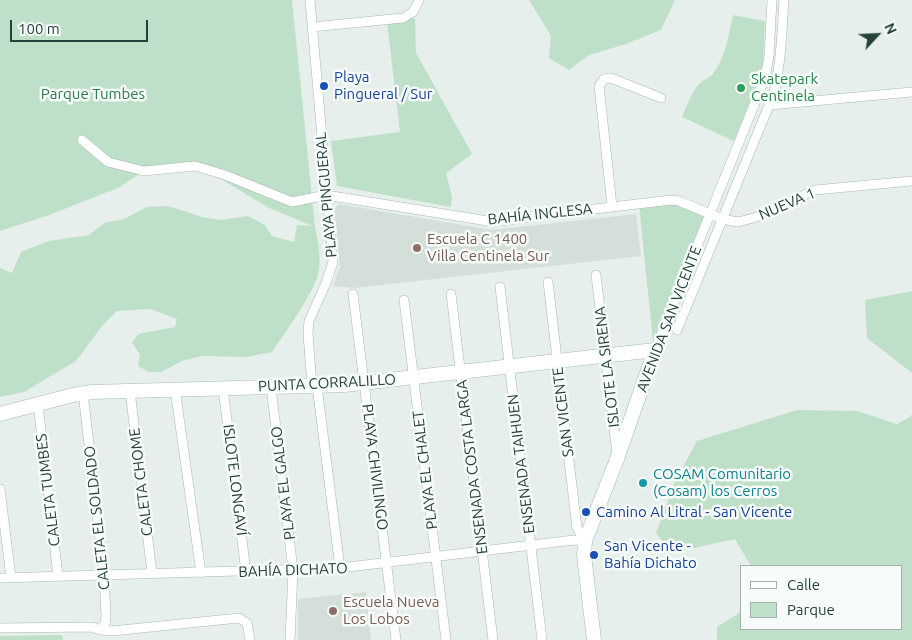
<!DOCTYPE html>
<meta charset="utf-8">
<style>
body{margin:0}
#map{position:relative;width:912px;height:640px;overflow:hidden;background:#e6efeb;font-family:Ubuntu,sans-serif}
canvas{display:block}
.legend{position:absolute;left:740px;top:565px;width:162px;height:65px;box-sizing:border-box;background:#f7fbf9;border:1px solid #a3b1ad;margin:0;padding:6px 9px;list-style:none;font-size:15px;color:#24423a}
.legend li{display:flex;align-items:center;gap:10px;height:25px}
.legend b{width:25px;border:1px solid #a3b1ad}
.north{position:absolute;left:852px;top:10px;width:50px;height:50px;-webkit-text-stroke:4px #f7fbf9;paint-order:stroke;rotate:65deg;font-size:14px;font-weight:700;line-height:20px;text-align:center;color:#24423a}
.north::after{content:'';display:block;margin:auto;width:18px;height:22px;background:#24423a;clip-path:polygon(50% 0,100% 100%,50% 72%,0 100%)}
.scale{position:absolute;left:10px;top:20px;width:138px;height:22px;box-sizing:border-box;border:2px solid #24423a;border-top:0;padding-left:6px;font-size:15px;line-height:18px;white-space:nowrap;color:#24423a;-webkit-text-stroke:4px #f7fbf9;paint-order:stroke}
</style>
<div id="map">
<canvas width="912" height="640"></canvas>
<ul class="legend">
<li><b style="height:6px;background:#fff"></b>Calle</li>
<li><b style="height:14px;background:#bfe0c8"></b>Parque</li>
</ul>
<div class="north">N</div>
<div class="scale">100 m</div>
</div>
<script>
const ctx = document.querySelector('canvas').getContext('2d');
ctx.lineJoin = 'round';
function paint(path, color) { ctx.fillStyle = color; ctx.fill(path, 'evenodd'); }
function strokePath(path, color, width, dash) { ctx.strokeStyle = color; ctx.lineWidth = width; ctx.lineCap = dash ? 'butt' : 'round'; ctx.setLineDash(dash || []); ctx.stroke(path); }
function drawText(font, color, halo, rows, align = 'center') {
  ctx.font = font + ' Ubuntu,sans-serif'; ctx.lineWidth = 5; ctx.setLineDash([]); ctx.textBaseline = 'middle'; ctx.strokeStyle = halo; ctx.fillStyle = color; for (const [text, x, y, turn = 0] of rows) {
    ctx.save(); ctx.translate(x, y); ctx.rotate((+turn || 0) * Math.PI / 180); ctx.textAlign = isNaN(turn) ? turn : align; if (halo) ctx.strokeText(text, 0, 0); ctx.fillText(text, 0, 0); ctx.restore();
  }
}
paint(new Path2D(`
 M339 204 492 230 636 214 641 256 354 288 333 286 340 266 334 209Z
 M366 592 371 640H298V599Z`), '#d4dfda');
paint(new Path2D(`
 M0 0H292L315 227C318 241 321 256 319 270 317 289 284 334 272 352L246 357 202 356 182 361 161 372H149L138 366 140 355 132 342 138 334 175 327 177 319 150 309 117 311 102 326 76 361 24 392 0 397V268L12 273 21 252 49 241 89 235 104 223 124 219 147 207 168 206 202 217 221 220 248 216 265 225 272 236 294 242 297 225 313 226 269 208 196 164 144 171 118 188 49 215 0 231Z
 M529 0H675L661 30 626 44 589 55 569 70 549 58 551 36Z
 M733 15 765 21 763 66 757 84 734 141 682 117C687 105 691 93 700 83 704 79 710 78 713 74 725 57 729 35 733 15Z
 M415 18 416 53 472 154 446 173 452 197 451 207 337 186 331 141 400 132 387 22Z
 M679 203 706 214 653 341 639 205Z
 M912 291V373L867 338 865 300Z
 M797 410 858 411 897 424 910 417 912 414V640H717V627L739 613 741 609V629H901V566H751L735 539 672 553 656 533 675 482 697 441Z
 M62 635 63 640H0V636Z`), '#bfe0c8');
const street = new Path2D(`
 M310 0 333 262 326 283 309 321 308 334 312 386
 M312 27 403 18 413 12 419 0
 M769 105 912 92
 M82 140 108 162 144 171 195 166 225 175 292 202 326 195 488 221H500L544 215 671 200 679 201 722 219 738 222 757 217 815 190 912 181
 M612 206 599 86 604 79 611 78 661 98
 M596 275 617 454
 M548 282 577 528 585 541
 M500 287 542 640
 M353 294 396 640
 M451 294 493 640
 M404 300 446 640
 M677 330 774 93C781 63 782 31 784 0
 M655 350 765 78 769 56 772 0
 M317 386 340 568
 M271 387 293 570 290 640
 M223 388 246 572
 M175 389 201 573
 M130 391 152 573
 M83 393 104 574 106 616 105 624 100 630
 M38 404 58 576
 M0 489 11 578
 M0 578 340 568 574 540 585 541
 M0 628 92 627 100 630 112 631 239 618 247 623 250 640`);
const secondary = new Path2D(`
 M0 414 73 395 92 392 344 385 655 350 617 459 585 541 584 555 594 640`);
strokePath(street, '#a8b8b2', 10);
strokePath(secondary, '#a4bbb3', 15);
strokePath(street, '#fff', 9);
strokePath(secondary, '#fff', 14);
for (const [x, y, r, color] of [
 [324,86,5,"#1a4fb4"],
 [741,88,5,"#2e9e5b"],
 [417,248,5,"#8d6e63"],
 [643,483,5,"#0f9aa8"],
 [586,512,5,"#1a4fb4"],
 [594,555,5,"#1a4fb4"],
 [333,611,5,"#8d6e63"]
]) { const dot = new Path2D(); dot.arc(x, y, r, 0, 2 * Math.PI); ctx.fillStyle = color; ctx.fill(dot); strokePath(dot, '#f7fbf9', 2); }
drawText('15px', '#164399', '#f7fbf9', [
 ["Playa",334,77],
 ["Pingueral / Sur",334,94],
 ["Camino Al Litral - San Vicente",596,512],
 ["San Vicente -",604,546],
 ["Bahía Dichato",604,563]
], 'left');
drawText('15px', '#27864d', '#f7fbf9', [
 ["Skatepark",751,79],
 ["Centinela",751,96]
], 'left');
drawText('15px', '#2d7a4b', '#f7fbf9', [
 ["Parque Tumbes",93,94]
]);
drawText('15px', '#24423a', '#f7fbf9', [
 ["PLAYA PINGUERAL",326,195,-95],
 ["NUEVA 1",787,204,-23],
 ["BAHÍA INGLESA",540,214,-6],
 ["AVENIDA SAN VICENTE",669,319,-69],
 ["ISLOTE LA SIRENA",607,367,-97],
 ["PUNTA CORRALILLO",327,383,-3],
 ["SAN VICENTE",563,412,-97],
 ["ENSENADA TAIHUEN",521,464,-97],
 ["PLAYA CHIVILINGO",375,467,83],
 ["ENSENADA COSTA LARGA",472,467,-97],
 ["PLAYA EL CHALET",425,470,-97],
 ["ISLOTE LONGAVÍ",235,480,83],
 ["CALETA CHOME",141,482,-97],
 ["PLAYA EL GALGO",283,483,-97],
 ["CALETA TUMBES",48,490,-97],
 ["CALETA EL SOLDADO",97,518,-96],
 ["BAHÍA DICHATO",293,570,-2]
]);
drawText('15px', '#785e54', '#f7fbf9', [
 ["Escuela C 1400",427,239],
 ["Villa Centinela Sur",427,256],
 ["Escuela Nueva",343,602],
 ["Los Lobos",343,619]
], 'left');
drawText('15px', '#0d838f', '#f7fbf9', [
 ["COSAM Comunitario",653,474],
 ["(Cosam) los Cerros",653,491]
], 'left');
</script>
